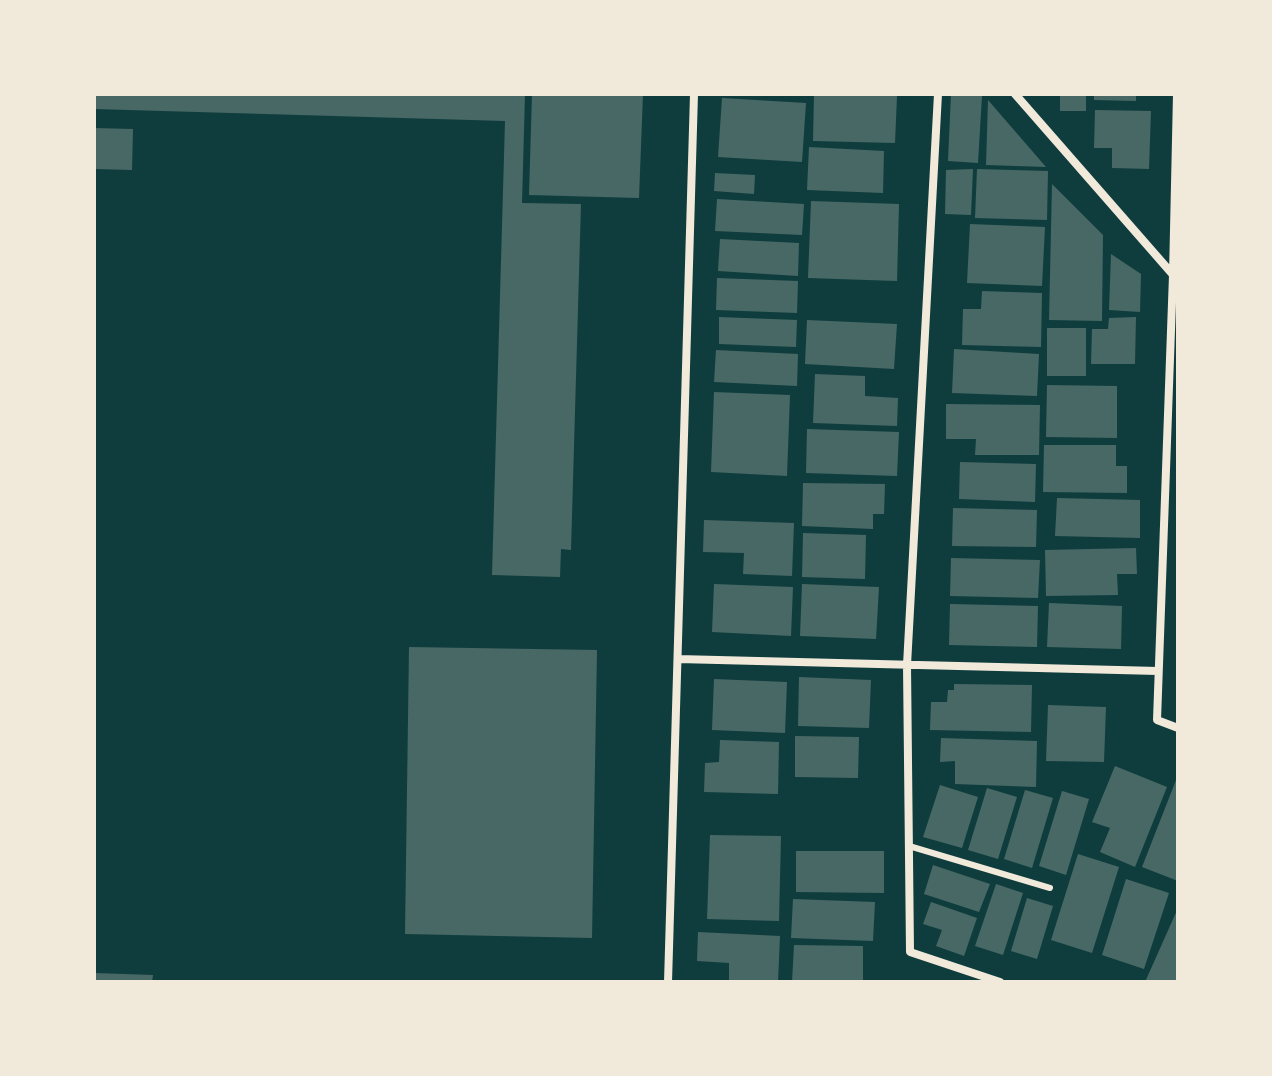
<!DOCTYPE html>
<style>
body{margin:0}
#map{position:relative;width:1272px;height:1076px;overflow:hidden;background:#0f3d3e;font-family:"Zilla Slab",serif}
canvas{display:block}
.frame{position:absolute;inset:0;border:96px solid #f1e9da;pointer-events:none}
</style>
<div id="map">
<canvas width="1272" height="1076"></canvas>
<div class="frame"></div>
</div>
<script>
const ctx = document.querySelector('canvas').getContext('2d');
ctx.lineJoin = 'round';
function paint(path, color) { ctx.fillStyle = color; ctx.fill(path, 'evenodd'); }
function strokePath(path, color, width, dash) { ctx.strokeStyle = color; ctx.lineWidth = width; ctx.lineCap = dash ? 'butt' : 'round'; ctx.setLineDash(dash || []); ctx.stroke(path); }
paint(new Path2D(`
 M94 94H525L522 203 581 204 571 550 561 549 560 577 492 575 505 121 94 109Z
 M532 94H643L639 198 529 195Z
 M814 94 897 96 895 143 813 141Z
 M951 94H980L982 96 978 163 948 161Z
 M1060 94H1086V111H1060Z
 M1094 94H1136V101L1094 100Z
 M722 98 806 103 802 162 718 157Z
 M988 100 1046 167 986 165Z
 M1095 110 1151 111 1149 169 1112 168V148H1094Z
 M94 128 133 129 132 170 94 169Z
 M809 147 884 151 883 193 807 190Z
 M973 169 971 215 945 214 946 170Z
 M977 169 1048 171 1047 220 975 218Z
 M715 173 755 175 754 194 714 191Z
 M1052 184 1103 235 1102 321 1049 320Z
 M717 199 804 204 802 235 715 231Z
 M811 201 899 204 897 281 808 278Z
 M970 224 1045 227 1042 286 967 283Z
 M720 239 799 243 798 276 718 271Z
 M1111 254 1141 274 1140 312 1109 310Z
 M717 278 798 281 797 313 716 310Z
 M982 291 1042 293 1041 347 962 345 963 309H981Z
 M719 317 797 320 796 347 719 344Z
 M1136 317 1135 364H1091L1092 329H1108L1109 318Z
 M807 320 897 324 894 369 805 364Z
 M1047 328H1086V376H1047Z
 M954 349 1039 354 1037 396 952 393Z
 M716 350 798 354 797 386 714 382Z
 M815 374 865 376V396L898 398 897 426 813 423Z
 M1047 385 1117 386V438L1046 437Z
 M714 392 790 395 787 476 711 472Z
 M946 404 1040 405 1039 455H975L976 439H946Z
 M807 429 899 432 897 476 806 473Z
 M1044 445H1116V466H1127V493L1043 492Z
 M960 462 1036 464 1035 502 959 499Z
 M803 483 885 484 884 514H873V529L802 526Z
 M1057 498 1140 500V538L1055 536Z
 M953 508 1037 510 1036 547 952 546Z
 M704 520 794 523 792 576 743 574 744 553 703 552Z
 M803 533 866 535 865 579 802 577Z
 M1136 548 1137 574H1117L1118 595 1046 596 1045 550Z
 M951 558 1040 560 1038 598 950 596Z
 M714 584 793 587 791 636 712 632Z
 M802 584 879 587 876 639 800 636Z
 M1049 603 1122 606 1121 649 1047 647Z
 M950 604 1038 606 1037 647 949 645Z
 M409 647 597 650 592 938 405 934Z
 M799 677 871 680 869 728 798 726Z
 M714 679 787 682 785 733 712 730Z
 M954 684 1032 685 1031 732 930 730 931 702H947L948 690H954Z
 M1048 705 1106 707 1104 762 1046 761Z
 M795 736 859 737 858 778 795 777Z
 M941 738 1037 741 1036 787 955 784V761L940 762Z
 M720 740 779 742 778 794 704 792 705 763 719 762Z
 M1115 766 1167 787 1135 867 1100 852 1110 828 1092 822Z
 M1178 775V881L1142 867Z
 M940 785 978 797 962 848 923 837Z
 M987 788 1017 797 998 859 968 850Z
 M1025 790 1053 798 1032 868 1004 859Z
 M1062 791 1089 799 1066 875 1039 866Z
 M710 835 781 836 779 921 707 919Z
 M796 851H884V893L796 892Z
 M1078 854 1119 867 1092 953 1051 940Z
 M933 865 990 884 979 912 924 894Z
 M1126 879 1169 893 1144 969 1102 955Z
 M996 884 1023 893 1003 955 975 946Z
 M1027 898 1053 906 1037 959 1011 951Z
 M793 899 875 902 873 941 791 938Z
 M931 902 977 918 964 956 936 946 942 930 923 924Z
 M1178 908V982H1145Z
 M698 932 780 936 778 982 729 981V963L697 961Z
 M794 945 863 946V982H792Z
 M94 973 153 975 152 982H94Z`), '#486865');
strokePath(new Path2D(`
 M909 846 1050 888`), '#f1e9da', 6);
strokePath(new Path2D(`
 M938 94 907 665 910 952 1000 982
 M1015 94 1175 277
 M1177 94 1173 275 1157 720 1178 728
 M678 659 1158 671
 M668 982 694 94`), '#f1e9da', 8);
</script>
